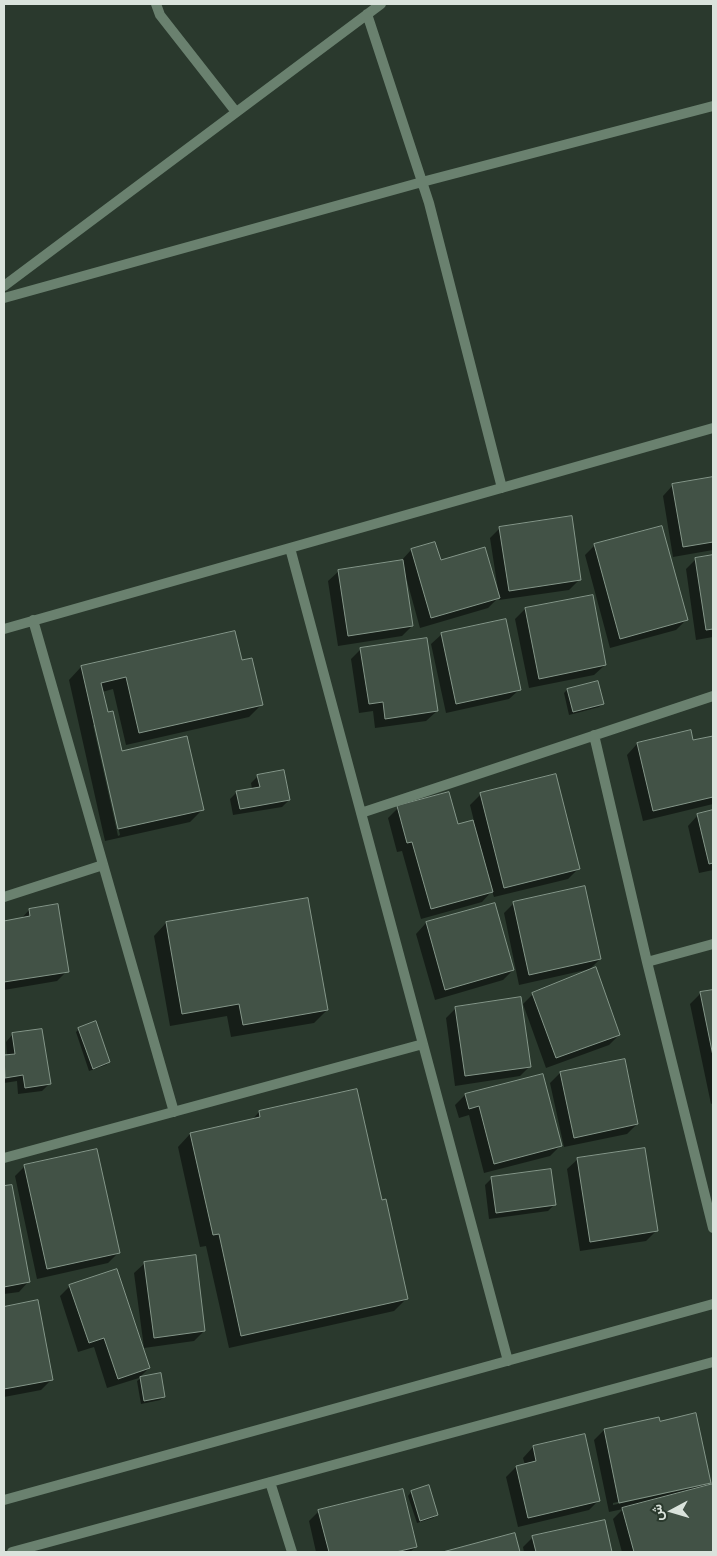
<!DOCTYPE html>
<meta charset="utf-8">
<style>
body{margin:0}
#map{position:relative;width:717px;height:1556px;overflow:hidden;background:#2a392d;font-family:Arial,Vazirmatn,sans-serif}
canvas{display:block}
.frame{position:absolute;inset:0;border:5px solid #dae3dc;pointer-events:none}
.north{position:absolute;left:647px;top:1486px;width:50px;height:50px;-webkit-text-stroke:4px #2a392d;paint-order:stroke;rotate:264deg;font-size:14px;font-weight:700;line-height:20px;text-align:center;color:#dae3dc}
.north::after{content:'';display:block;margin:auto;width:18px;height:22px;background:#dae3dc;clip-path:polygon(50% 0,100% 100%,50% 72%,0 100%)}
</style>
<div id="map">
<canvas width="717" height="1556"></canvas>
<div class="frame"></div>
<div class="north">ش</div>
</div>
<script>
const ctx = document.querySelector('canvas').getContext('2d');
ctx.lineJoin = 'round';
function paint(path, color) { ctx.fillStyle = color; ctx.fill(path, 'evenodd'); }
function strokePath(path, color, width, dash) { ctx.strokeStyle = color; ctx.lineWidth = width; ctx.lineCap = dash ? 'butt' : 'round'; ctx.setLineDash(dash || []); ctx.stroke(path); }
paint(new Path2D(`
 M713 478V550L673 557 663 496 673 485Z
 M500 528 579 580 569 590 499 600V597L488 608 420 628 407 581H405L412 626 402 636 338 646 328 581 339 571 401 561 411 550 434 544 440 561 498 590 490 538Z
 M595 545 686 620 676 630 610 648 585 555Z
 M713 556V637L696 640 686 569 696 559Z
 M525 609 605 665 594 675 529 688 515 619Z
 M442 634 520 689 509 699 446 713 431 644Z
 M361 649 437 711 426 721 375 728 373 711 359 713 351 659Z
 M81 667 262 704 249 717 126 745 113 689 102 692 107 714 121 752 203 809 190 822 105 841 69 680ZM93 725H95L120 835 118 836Z
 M567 690 603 704 599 707 569 715 564 693Z
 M713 737V804L643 821 627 755 637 744 692 742Z
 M258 776 289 800 282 807 233 815 230 799 237 792 252 789 251 783Z
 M481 794 578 869 568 879 494 897 492 891 482 902 421 919 402 851 397 852 388 818 398 808 457 825 474 821 470 805Z
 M713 812V870L699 873 688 826 698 815Z
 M514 903 600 959 590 969 519 985 504 913Z
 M494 904 513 970 503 980 435 1000 416 934 426 923Z
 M29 910 67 971 57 981 4 990V922L21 919Z
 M166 923 327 1010 314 1023 231 1037 227 1016 170 1026 154 936Z
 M713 991V1103L711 1104 690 1004 700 994Z
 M533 994 619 1035 609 1045 546 1068 523 1004Z
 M456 1008 530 1066 520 1076 455 1086 446 1018Z
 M79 1029 109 1062 106 1065 89 1071 76 1032Z
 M13 1034 49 1084 42 1091 18 1094 17 1081 4 1083V1057L7 1056 6 1042Z
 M560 1073 637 1124 627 1134 564 1147 550 1083Z
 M465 1095 560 1146 550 1156 484 1173 469 1115 459 1118 455 1105Z
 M259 1112 381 1201 407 1298 394 1311 229 1348 206 1246 200 1247 178 1147 190 1134 252 1120Z
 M578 1159 656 1231 646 1241 580 1251 567 1169Z
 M25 1166 118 1253 108 1263 37 1279 15 1176Z
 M492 1178 555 1204 548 1211 489 1219 485 1185Z
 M11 1186 29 1281 19 1292 4 1294V1188Z
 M145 1263 204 1331 194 1341 144 1348 134 1273Z
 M70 1286 149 1368 139 1378 107 1388 94 1347 78 1352 60 1296Z
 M37 1302 51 1380 41 1390 4 1397V1308Z
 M141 1378 164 1397 160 1400 141 1404 137 1381Z
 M604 1430 710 1482 706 1487 713 1485V1552H622L613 1519 623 1509 609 1512 594 1440ZM700 1484V1486L613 1505V1503Z
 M533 1447 599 1500 589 1510 518 1527 506 1477 516 1467 525 1465 523 1458Z
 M411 1492 436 1515 433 1518 417 1523 408 1496Z
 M319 1511 416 1547 410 1552H316L309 1521Z
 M604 1521 611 1552H524L523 1547 533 1537Z
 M514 1534 519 1552H448Z`), '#0007');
const building = new Path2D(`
 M713 477V542L683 547 672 484Z
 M572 516 581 580 509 591 499 527Z
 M662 526 688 620 620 639 594 544Z
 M435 542 441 560 485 547 500 598 431 618 411 549Z
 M713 555V629L706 630 695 558Z
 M403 560 413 626 348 636 338 570Z
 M593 595 606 665 539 679 525 608Z
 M506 619 521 690 456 704 441 633Z
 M235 631 242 660 252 658 263 705 139 733 126 677 101 683 108 712 113 711 122 751 187 736 204 810 118 829 81 666Z
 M427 638 438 711 385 719 383 702 369 704 360 648Z
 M598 681 604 704 573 712 567 689Z
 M691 730 693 740 713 736V797L653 811 637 743Z
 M284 770 290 800 240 809 236 791 260 787 257 775Z
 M556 774 580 869 504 888 480 793Z
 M449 792 458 824 473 820 493 892 431 909 412 842 407 843 397 806Z
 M713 810V863L709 864 697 814Z
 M585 886 601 959 529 975 513 902Z
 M308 898 328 1010 243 1025 239 1004 182 1014 166 922Z
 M495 903 514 970 445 990 426 922Z
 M58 904 69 972 4 982V921L30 916 29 909Z
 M596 967 620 1035 556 1058 532 993Z
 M713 990V1056L700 992Z
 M521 997 531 1067 465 1076 455 1007Z
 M96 1021 110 1062 93 1069 78 1028Z
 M42 1029 51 1084 25 1088 23 1075 5 1078 4 1055 15 1054 12 1033Z
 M625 1059 638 1124 574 1138 560 1072Z
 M543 1074 562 1146 494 1164 479 1106 469 1109 465 1094Z
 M357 1089 382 1200 386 1199 408 1299 241 1336 219 1234 213 1235 190 1133 260 1117 259 1111Z
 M645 1148 658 1231 590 1242 577 1158Z
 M97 1149 120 1253 47 1269 24 1165Z
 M551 1169 556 1205 496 1213 491 1177Z
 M12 1185 30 1282 4 1287V1186Z
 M196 1255 205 1331 154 1338 144 1262Z
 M117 1269 150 1368 118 1379 104 1338 89 1343 69 1285Z
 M38 1300 53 1380 4 1389V1307Z
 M161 1373 165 1397 144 1401 140 1377Z
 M696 1413 711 1483 619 1503 604 1429 659 1417 660 1421Z
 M585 1434 600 1501 528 1518 516 1466 536 1461 533 1446Z
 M713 1484V1552H634L622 1508Z
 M429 1485 438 1515 420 1521 411 1491Z
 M403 1489 417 1547 396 1552H329L318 1510Z
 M605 1520 612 1552H536L532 1536Z
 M515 1533 520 1552H443Z`);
paint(building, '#425246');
strokePath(building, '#849689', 1);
strokePath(new Path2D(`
 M156 4 160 15 236 112
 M367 14 429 203 502 488
 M4 286 381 4
 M4 298 422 182 713 106
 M290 548 508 1361
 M33 620 174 1112
 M4 629 713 428
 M594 735 647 962 713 1228
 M361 813 713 696
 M4 897 103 865
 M647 962 713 944
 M4 1158 423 1044
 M270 1482 292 1552
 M4 1500 713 1304
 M12 1552 713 1362`), '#6a816f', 10);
</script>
